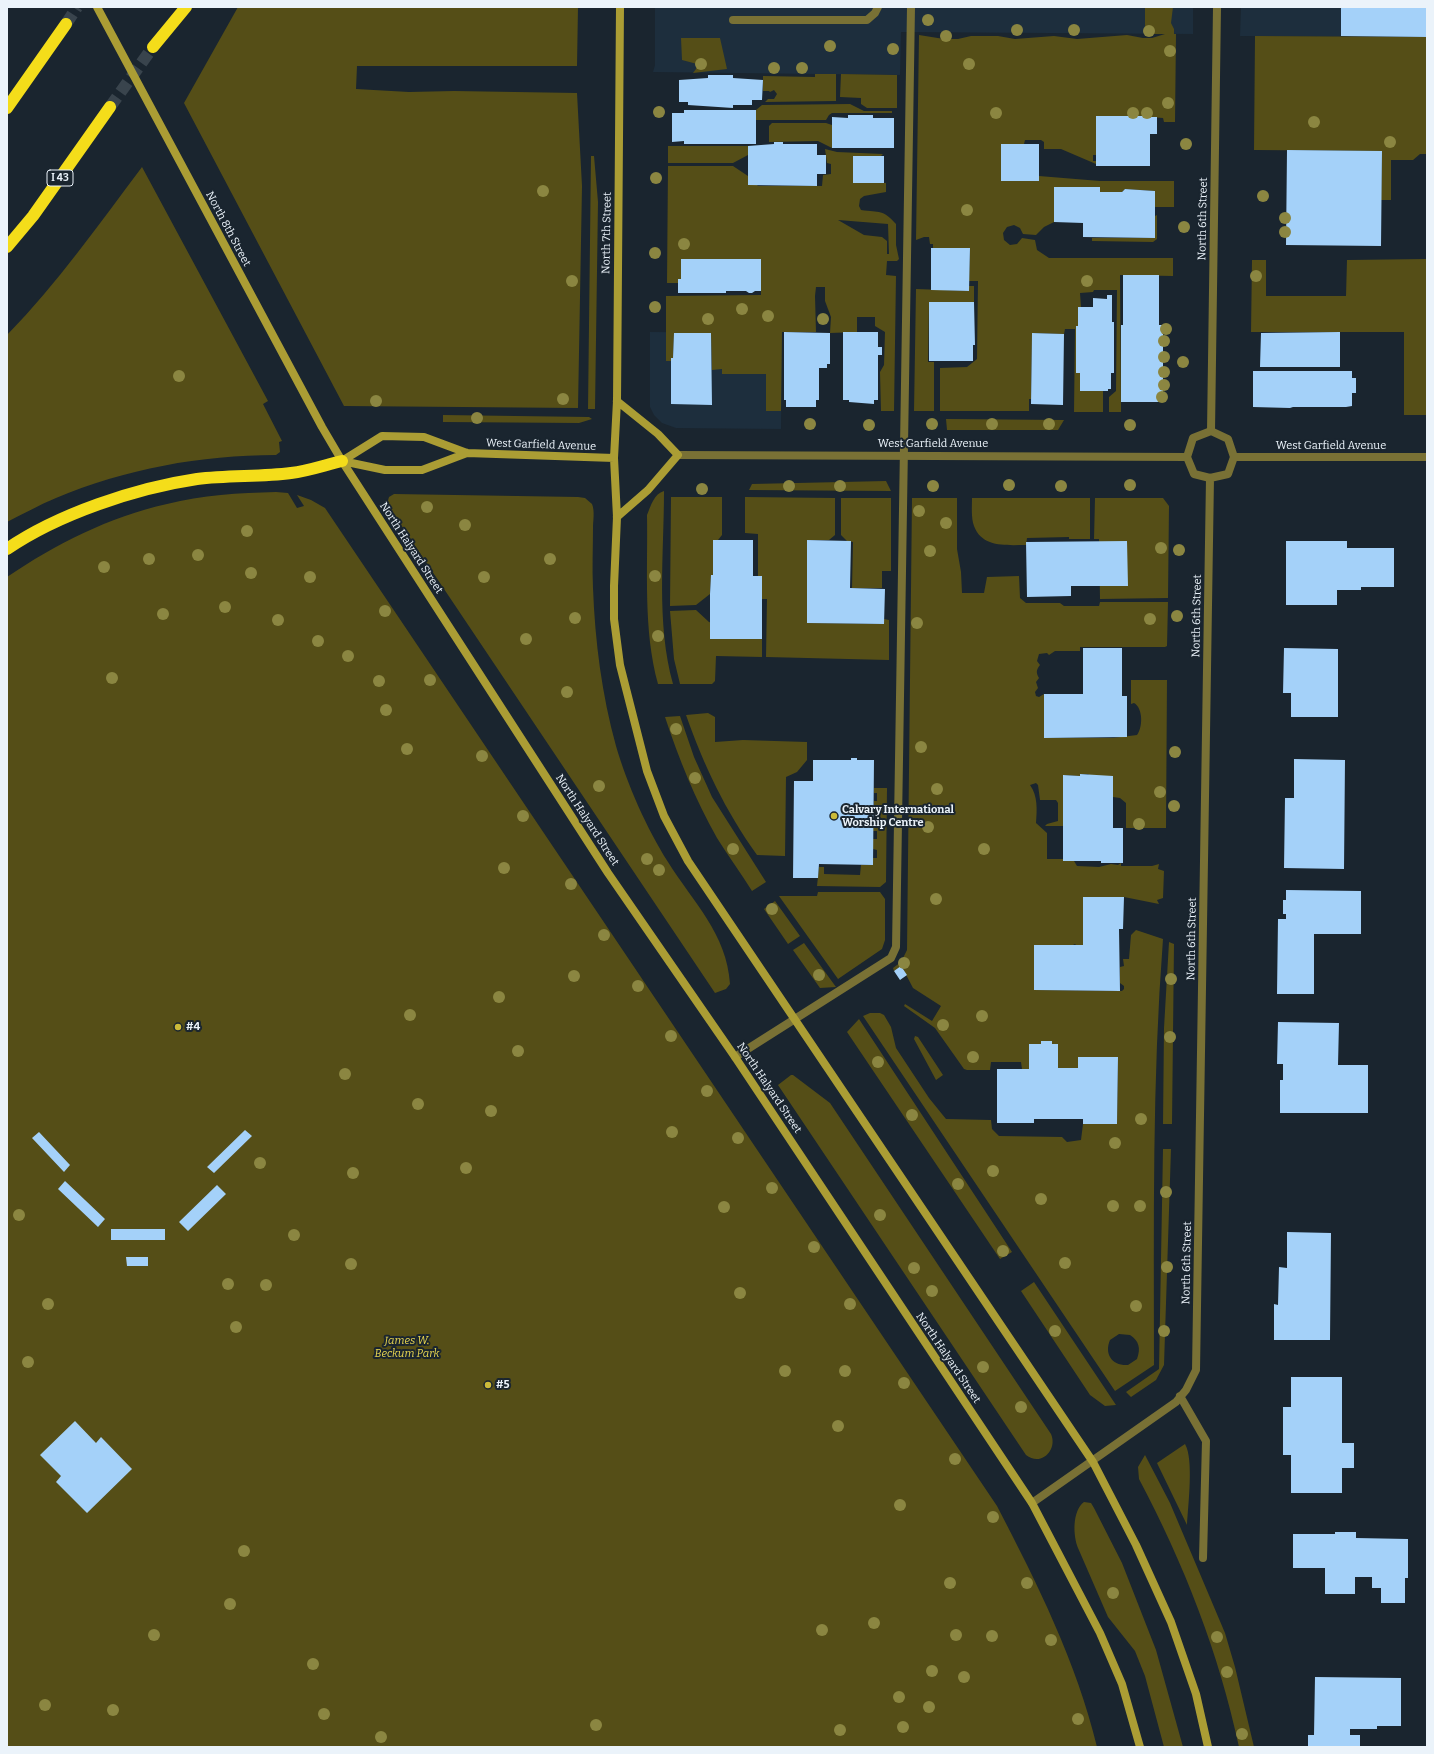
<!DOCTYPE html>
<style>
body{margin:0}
#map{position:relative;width:1434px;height:1754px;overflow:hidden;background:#1a252f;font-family:Bitter,serif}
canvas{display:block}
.frame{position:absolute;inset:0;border:8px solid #ebf3fa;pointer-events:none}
</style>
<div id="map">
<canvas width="1434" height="1754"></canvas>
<div class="frame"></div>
</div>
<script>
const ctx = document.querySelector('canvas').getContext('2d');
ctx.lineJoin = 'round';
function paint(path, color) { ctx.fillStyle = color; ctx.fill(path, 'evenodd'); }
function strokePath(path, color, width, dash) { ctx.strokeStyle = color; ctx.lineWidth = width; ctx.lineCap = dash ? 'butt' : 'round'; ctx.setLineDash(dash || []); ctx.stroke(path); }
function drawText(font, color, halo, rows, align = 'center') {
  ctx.font = font + ' Bitter,serif'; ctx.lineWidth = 4; ctx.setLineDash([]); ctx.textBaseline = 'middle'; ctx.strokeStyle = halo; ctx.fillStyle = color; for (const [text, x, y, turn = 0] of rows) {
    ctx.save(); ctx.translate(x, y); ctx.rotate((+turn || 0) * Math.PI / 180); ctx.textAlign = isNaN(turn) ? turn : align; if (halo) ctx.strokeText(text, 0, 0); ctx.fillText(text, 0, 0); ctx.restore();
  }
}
paint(new Path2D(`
 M655 7H1193V34L901 32 900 75 653 72 655 65Z
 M1241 7H1427V37L1240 36Z
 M650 332 782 333 781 429 676 428 662 423 654 415 650 407Z`), '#1d2e3d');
paint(new Path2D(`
 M238 7H578L577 66H357L356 89 409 92 454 91 577 93 582 186 578 408 344 406 184 103Z
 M1145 7H1173L1171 23 1174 29V34H1176L1175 122H1164L1163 118 1150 117 1149 116H1096V155H1093V161H1096V164L1061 149H1044V142L1041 140H1025L1024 144 1001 145V180L1039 181V176L1100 181H1174V207H1155V191L1125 189 1122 192H1100L1099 187H1054V222L1044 227 1036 235 1023 234 1020 228 1014 225 1007 227 1003 233 1004 240 1010 245 1017 244 1022 238 1035 240 1037 250 1049 258H1173V276L1120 275 1121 412H1109V397L1116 391 1117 290H1094L1093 292 1080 293 1081 307H1078V326H1076V372L1080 373V391H1103V412H1074L1075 329H1065L1064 334 1032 333 1031 399H1029V411H940V368L967 367 977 359 978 281H969L970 248H933V244H930L929 237H924L916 240 919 35 944 39H958L971 36H998L1015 39 1054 36 1077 39 1127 35 1143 38H1152L1165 34H1145Z
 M1255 36 1427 37V154H1420L1413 160H1391V200H1381L1382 151 1254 150Z
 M681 38H720L727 69 693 73 696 69 697 64 682 60Z
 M815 74H836V101L765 102 768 99H774L777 94 774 90 770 92 769 91H763V76L815 77Z
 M841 74 897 75V108H867L861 104V98L840 97Z
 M850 104 864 111H892V113H832L829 115 826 120H756V110L762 105Z
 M772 123H826L832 125V148L818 141 769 142V126Z
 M668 146H748V155L733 163H668Z
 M825 149 837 152 883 154 854 183H886V192L864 196 860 199 859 206 861 210C880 213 883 209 896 224V245L899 259 897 261H887L886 275 896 276 894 411H881L880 372 884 365 885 332 875 326V317H857V332L830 333 831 317 825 301V287H816L815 296 816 332H782L781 411H766V374H722V369L712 370 711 333H674L673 358H671V361H666V296L761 295V259H681V279L678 280V283H667L668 166H733L748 176 758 186H822L823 175 831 174V164L827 163ZM838 220 888 224 889 254H887V241L882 237 864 235Z
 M591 156H594L598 202 595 409H588Z
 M142 167 268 401 263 404 282 441 279 442 280 452 276 455C201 455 125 469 56 498 39 505 23 514 7 522V335C57 284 99 224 142 167Z
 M1157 215V239L1153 242 1092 241V238H1154L1155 216Z
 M1427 259V415H1404V332H1251L1252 260H1266V296H1346L1347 260Z
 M969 286H974V302H929L928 362H934V411H914L916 289 969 291Z
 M443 415 589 417 592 419 579 423 443 422Z
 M946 419 1064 420 1058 430H947Z
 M886 481 891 491 749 490 752 484Z
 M664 491C664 555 656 622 673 684H658C643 629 648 571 647 515 651 505 654 494 664 491Z
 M276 492 288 493 297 508 304 506 297 495 311 500 325 508 997 1506C1037 1583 1077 1663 1097 1747H7V577C56 544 109 517 167 504 202 495 239 493 276 492Z
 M394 494 578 497 585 498 592 504C595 511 593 521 593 528 593 548 592 568 593 588 595 642 602 695 616 746 627 784 647 829 668 862 693 902 727 934 730 984L726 989 715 993 387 504 389 497Z
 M671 497H722V535L718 540 713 575 711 576 710 594 696 605 670 606Z
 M745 497 835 498V535L829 540H807V623L884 624V619L889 620V660L766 657 767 599H762V576H758V534L745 533Z
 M841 498H891V571H882V588H852L853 542 847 541 841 535Z
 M912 498H957V549L961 572 962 593H984L987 577 1019 576 1020 598 1026 603H1060L1064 606H1099L1100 602H1168L1167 646 1165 647H1080V651H1055L1049 655 1047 653 1039 654 1037 661 1040 665C1036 670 1036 673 1039 678L1036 682 1038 688 1035 692 1036 696 1039 697 1044 694V738H1113L1137 735C1143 727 1143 708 1134 703L1131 704V680H1167L1166 828H1126V803L1120 798 1113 797 1088 774H1080V776L1063 775V826H1045L1047 824 1058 821V803L1056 800H1040L1038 785 1036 783 1030 785C1038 796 1037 810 1036 823L1047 833V859H1063V861H1074L1077 866 1099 867 1111 864 1118 865 1121 863V866H1152L1159 864 1158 869 1164 871 1163 898 1157 900 1159 904 1124 897H1084L1083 945H1076L1075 944 1073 945H1034V990L1122 991 1124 989V986L1120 983V967L1124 966 1123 959H1129L1131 935 1136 930 1163 939C1152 1081 1154 1223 1154 1365L1115 1391 863 1016 870 1013H880L884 1015 891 1027 896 1048 929 1098 946 1119 991 1120 992 1129 999 1136 1062 1137 1067 1142 1081 1140 1083 1124H1117L1118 1057H1078V1068H1058V1044H1052V1041H1041V1044H1029V1069H1022L1021 1062H991L990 1070H967L964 1069 935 1028 904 1006 905 1004 932 1021 941 1006 913 988 902 967 894 971 893 968 901 962 907 950ZM1119 1334 1130 1335C1139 1341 1141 1348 1137 1359L1128 1365C1112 1366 1104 1354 1110 1340Z
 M972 498H1090V539H1069V537L1027 538 1026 545C1007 545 982 548 974 526 971 518 972 506 972 498Z
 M1095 498H1163L1169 506 1168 598 1100 599 1099 539H1094Z
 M696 610 709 622 762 639V657L716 656 715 681 712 684H680L674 659 670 611Z
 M708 713 715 717V742L743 740 807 742V760L797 772 786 777 785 856 757 855C725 810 704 766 686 715Z
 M680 716 694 757 712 797 766 882 752 891C741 873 728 856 717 838 695 799 679 759 665 717Z
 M874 788H887L886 882 880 887 817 886 819 867H824V874L860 875 861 865H873V858H877V850L873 849V839H877V831H873L874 821 877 820V812H874V801H877V793H874Z
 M818 892H880L885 899V940L882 949 838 979 779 896H817Z
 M775 901 800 936 788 944 764 909Z
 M1169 942 1174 944 1172 1124H1163L1164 1028Z
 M804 943 836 987 820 988 793 950Z
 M859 1019 1012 1252 1000 1259 847 1032Z
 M915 1036 918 1037 943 1075 936 1080 914 1039Z
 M791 1075H793L830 1103 1051 1434C1058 1450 1041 1467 1026 1455L778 1085Z
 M1163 1149H1171L1164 1365 1156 1380 1131 1397 1126 1392 1159 1369Z
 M1034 1282 1116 1405 1105 1406 1090 1395 1021 1291Z
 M1185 1444C1194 1459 1188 1506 1187 1525L1157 1463Z
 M1145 1455 1170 1503 1225 1633 1235 1667 1254 1747H1239C1219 1653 1184 1564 1139 1479L1138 1467Z
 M1084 1502 1091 1503 1094 1508 1122 1563 1156 1650 1183 1747H1164L1145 1676 1135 1651 1108 1617 1078 1548C1073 1536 1072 1511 1084 1502Z`), '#554e17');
paint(new Path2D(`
 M1341 7H1427V37L1341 36Z
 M708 75H733V78L763 80 762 100H752V105H733V108L688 105V102H679V80L708 78Z
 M684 110H756V144H684V141L672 142V113H684Z
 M848 115H873V118H894V148H832V117L848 118Z
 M1096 116H1150V117H1157V134H1150V166H1096Z
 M774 142H783V144H817V155H826V174H817V186L748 185V146L774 144Z
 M1001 144H1039V181H1001Z
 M1287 150 1382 151 1381 246 1286 245Z
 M853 156H884V183H853Z
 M1054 187H1100V192H1122L1125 189 1155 191V238L1083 237V223L1054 222Z
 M931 248H970L969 291 931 290Z
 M681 259H761V291H755L752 293H749L746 291H726V293H678V279H681Z
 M1123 275H1159V325H1163V394H1161V402H1121V325H1123Z
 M1107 295H1112V322H1114V373H1111V389H1108V391H1080V373H1076V326H1078V307H1093V298L1107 299Z
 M929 302H974L975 345H973V361H929Z
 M784 332 830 333V364H827V368H819V400H816V407H786V400H784Z
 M843 332H878V347H882V355H878V400H874V404L849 402V400H843Z
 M1340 332V367H1260L1261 333Z
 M674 333H711L712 405 671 404V358H673Z
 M1032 333 1064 334 1063 405 1031 404Z
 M1253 371H1352V378H1356V393H1352V406L1346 407H1293L1290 408 1253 407Z
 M713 540H753V576H762V639H710V594L711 575H713Z
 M807 540 851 541 850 588 885 589 884 624 807 623Z
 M1127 541 1128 586H1071V596L1027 597 1026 542Z
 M1286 541H1347V548H1394V587H1361V590H1337V605H1286Z
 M1083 648H1122V696H1127V737L1044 738V694H1083Z
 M1284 648 1338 649V717H1291V693H1283Z
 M851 758H857V760H874L873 865 819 864 818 878H793L794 781H813V760H851Z
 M1294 759 1345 760 1344 869 1284 868 1285 798H1294Z
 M1080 774 1113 776V828H1123V863H1101V861H1063V775L1080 776Z
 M1286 890 1361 891V934H1314V994H1277L1278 919H1286V914H1283V900H1286Z
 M1083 897H1124L1123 929H1119L1120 991 1034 990V945H1083Z
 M901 966 907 975 900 980 894 971Z
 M1278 1022 1339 1023 1338 1065H1368V1113H1280V1080H1283V1064H1277Z
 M1041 1041H1052V1044H1058V1068H1078V1057H1118L1117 1124H1083V1119H1034V1123H997V1069H1029V1044H1041Z
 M245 1130 252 1136 214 1173 207 1167Z
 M39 1132 70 1165 64 1172 32 1138Z
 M65 1181 105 1219 98 1227 58 1189Z
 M217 1185 226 1194 188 1231 179 1222Z
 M111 1229H165V1240H111Z
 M1287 1232 1331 1233 1330 1340H1274V1304L1278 1305 1279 1267 1287 1268Z
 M126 1257H148V1266H127Z
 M1291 1377H1342V1443H1354V1468H1342V1493H1291V1455H1283V1407H1291Z
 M75 1421 96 1443 101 1437 132 1469 87 1513 56 1482 61 1476 40 1455Z
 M1335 1532H1356V1538L1408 1539V1578H1405V1603H1381V1588H1372V1577H1355V1594H1325V1568H1293V1534H1335Z
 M1315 1677 1401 1678V1726H1377V1729H1350V1735H1360V1747H1308V1735H1314Z`), '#a4d1f9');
strokePath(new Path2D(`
 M66 24 77 7
 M110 107 153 47`), '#39444d', 12, [12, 6]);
strokePath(new Path2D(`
 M733 20H867L875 13 878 7
 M735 1057 891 958 896 947 911 7`), '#797135', 8);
strokePath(new Path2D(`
 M1211 431 1217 7
 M1211 431 1228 439 1234 457 1228 474 1210 478 1194 474 1187 457 1193 438Z
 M678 455 1187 457
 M1234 457H1427
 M1180 1396 1206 1441 1203 1558
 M1032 1503 1176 1402 1186 1390 1196 1370 1210 478`), '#797135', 8);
strokePath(new Path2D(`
 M97 7 322 427 342 461 608 873 735 1057 1032 1503 1100 1633 1122 1684 1140 1747
 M620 7 617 401 614 458 617 517 614 586V619L620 665 647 771 664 816 688 861 1093 1462 1136 1545 1171 1622 1196 1694 1208 1747
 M617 401 658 434 678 455 648 490 617 517
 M342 461 382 436 424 437 467 453 614 458
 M342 461 385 470H422L467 453`), '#ab9d34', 8);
strokePath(new Path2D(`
 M153 47 186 7
 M7 108 66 24
 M7 247 33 216 110 107
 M7 549C58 514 136 488 197 479 229 475 260 477 291 473 308 471 325 465 342 461`), '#f4dd1a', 12);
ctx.fillStyle = '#8b8641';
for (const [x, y] of [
 [928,20],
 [1017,30],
 [1074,30],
 [1149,31],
 [946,36],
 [830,46],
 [893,49],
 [1170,51],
 [701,64],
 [969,64],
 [774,68],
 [802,68],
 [1168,103],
 [659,112],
 [996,113],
 [1133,113],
 [1147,113],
 [1314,122],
 [1390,142],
 [1186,144],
 [656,178],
 [543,191],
 [1263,196],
 [967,210],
 [1285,218],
 [1184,227],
 [1285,232],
 [684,244],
 [655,253],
 [1256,276],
 [572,281],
 [1087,281],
 [655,307],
 [742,309],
 [768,316],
 [708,319],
 [823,319],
 [1166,329],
 [1164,341],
 [1164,357],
 [1183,362],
 [1164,372],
 [179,376],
 [1164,385],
 [1162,397],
 [563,399],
 [376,401],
 [477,418],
 [810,424],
 [932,424],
 [992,424],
 [1049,424],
 [869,425],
 [1130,425],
 [1009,485],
 [1130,485],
 [789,486],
 [840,486],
 [933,486],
 [1061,486],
 [702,489],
 [427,507],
 [919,511],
 [946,523],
 [465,525],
 [247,531],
 [1161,548],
 [1179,550],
 [930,551],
 [198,555],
 [149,559],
 [550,559],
 [104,567],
 [251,573],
 [655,576],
 [310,577],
 [484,577],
 [225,607],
 [385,611],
 [163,614],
 [1177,616],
 [575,618],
 [1150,619],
 [278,620],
 [917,623],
 [658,636],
 [526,639],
 [318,641],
 [348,656],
 [112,678],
 [430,680],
 [379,681],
 [567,692],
 [386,710],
 [676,729],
 [921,747],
 [407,749],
 [1175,752],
 [482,756],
 [695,778],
 [599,786],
 [937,789],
 [1160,792],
 [1174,806],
 [523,816],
 [1139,824],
 [928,827],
 [733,849],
 [984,849],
 [647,859],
 [504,868],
 [659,870],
 [571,884],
 [936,899],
 [772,909],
 [604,935],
 [904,963],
 [819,975],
 [574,976],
 [1171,979],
 [638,986],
 [499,997],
 [410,1015],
 [982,1016],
 [943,1025],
 [671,1036],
 [1170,1037],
 [518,1051],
 [973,1057],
 [878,1062],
 [345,1074],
 [707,1091],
 [418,1104],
 [491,1111],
 [912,1115],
 [1141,1119],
 [672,1132],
 [738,1138],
 [1115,1143],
 [260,1163],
 [466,1168],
 [993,1171],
 [353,1173],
 [958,1184],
 [772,1188],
 [1166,1192],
 [1041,1199],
 [1113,1206],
 [1140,1206],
 [724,1207],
 [19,1215],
 [880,1215],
 [294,1235],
 [814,1247],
 [1003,1251],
 [1065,1263],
 [351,1264],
 [1167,1267],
 [914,1268],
 [228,1284],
 [266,1285],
 [932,1291],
 [740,1293],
 [48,1304],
 [850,1304],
 [1136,1306],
 [236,1327],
 [1055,1331],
 [1164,1331],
 [28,1362],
 [983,1367],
 [785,1371],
 [845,1371],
 [904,1383],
 [1021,1407],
 [838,1426],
 [955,1459],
 [900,1505],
 [993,1517],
 [244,1551],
 [950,1583],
 [1027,1583],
 [1113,1593],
 [230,1604],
 [874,1623],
 [822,1630],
 [154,1635],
 [956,1635],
 [992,1636],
 [1217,1637],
 [1051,1640],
 [313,1664],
 [932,1671],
 [1227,1672],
 [964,1677],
 [899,1697],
 [45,1705],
 [929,1707],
 [113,1710],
 [324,1714],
 [1078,1719],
 [596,1725],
 [903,1727],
 [840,1730],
 [1242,1734],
 [381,1737]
]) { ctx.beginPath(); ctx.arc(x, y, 6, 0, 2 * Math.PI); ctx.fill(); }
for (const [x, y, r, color] of [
 [834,816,4,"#cbba39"],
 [178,1027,4,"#cbba39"],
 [488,1385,4,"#cbba39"]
]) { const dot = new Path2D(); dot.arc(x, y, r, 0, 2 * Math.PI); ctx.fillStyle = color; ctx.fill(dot); strokePath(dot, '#1a252f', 1.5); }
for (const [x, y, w] of [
 [60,178,26]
]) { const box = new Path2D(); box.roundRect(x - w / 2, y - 8, w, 16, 3); ctx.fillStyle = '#1a252f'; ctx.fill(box); strokePath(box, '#ebf3fa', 1); }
drawText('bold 10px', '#ebf3fa', null, [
 ["I 43",60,178]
]);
drawText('11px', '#ebf3fa', '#1a252f', [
 ["North 6th Street",1203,219,-89],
 ["North 8th Street",228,229,62],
 ["North 7th Street",607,233,-89],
 ["West Garfield Avenue",933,444],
 ["West Garfield Avenue",541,445,2],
 ["West Garfield Avenue",1331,446],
 ["North Halyard Street",411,548,57],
 ["North 6th Street",1197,616,-89],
 ["North Halyard Street",587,820,57],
 ["North 6th Street",1192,939,-89],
 ["North Halyard Street",769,1088,56],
 ["North 6th Street",1187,1263,-89],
 ["North Halyard Street",948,1358,56]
]);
drawText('bold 11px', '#ebf3fa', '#1a252f', [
 ["Calvary International",842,810],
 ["Worship Centre",842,823],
 ["#4",186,1027],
 ["#5",496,1385]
], 'left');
drawText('italic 11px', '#e8d650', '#1a252f', [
 ["James W.",407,1341],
 ["Beckum Park",407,1354]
]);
</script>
